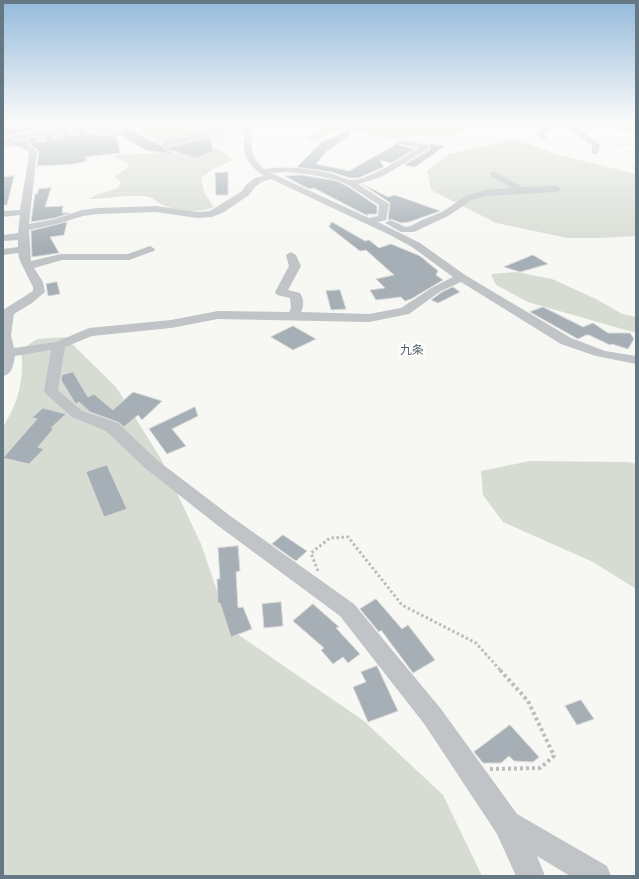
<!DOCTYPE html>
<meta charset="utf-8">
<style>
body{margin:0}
#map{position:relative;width:639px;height:879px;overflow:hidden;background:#f7f7f4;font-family:"Roboto Condensed",sans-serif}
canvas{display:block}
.frame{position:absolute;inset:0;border:4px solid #667884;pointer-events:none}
</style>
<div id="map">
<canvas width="639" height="879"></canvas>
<div class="frame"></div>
</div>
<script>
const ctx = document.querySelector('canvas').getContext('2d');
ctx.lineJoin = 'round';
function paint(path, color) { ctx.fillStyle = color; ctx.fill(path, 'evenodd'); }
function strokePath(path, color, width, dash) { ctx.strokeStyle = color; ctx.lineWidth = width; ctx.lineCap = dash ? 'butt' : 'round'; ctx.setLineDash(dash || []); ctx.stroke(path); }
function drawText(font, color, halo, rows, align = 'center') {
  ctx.font = font + ' "Roboto Condensed","Noto Sans JP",sans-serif'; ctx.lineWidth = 4; ctx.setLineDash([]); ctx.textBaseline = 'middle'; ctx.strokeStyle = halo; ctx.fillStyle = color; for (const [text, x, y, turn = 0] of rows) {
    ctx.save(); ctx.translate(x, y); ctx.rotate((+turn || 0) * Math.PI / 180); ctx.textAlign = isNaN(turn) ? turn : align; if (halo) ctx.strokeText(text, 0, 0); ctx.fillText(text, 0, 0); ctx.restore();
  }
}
paint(new Path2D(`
 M132 124H222L245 132 243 136 208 146 201 145 169 152H147L119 134 106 132 135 127Z`), '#e8e8e7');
paint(new Path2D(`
 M153 124H214L223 127 212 132 165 143 140 130 146 128 143 126Z
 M326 124H388L414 127 426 124H459L465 125 464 132C449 139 434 134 418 136 406 137 396 140 384 138 369 136 355 128 339 131 326 133 318 145 304 139Z
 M512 140 521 141 555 154 636 174V236L597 238H568L496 223 431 190 427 171 449 154Z
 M201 146 218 148 233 160 211 170 201 178 204 192 214 207C199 214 178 211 163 205 158 203 154 199 149 197 133 193 106 199 89 199L96 195 118 188 121 182 114 177 126 169 129 164 113 157 116 155 182 152Z
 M516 272 552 279 596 299 622 314 636 317V333L528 302 496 285 491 274Z
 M65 337 116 387 161 459 201 544 230 629 364 721 443 795 482 876H3V427C18 404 25 378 21 350L37 339Z
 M530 461 628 462 636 464V589L593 562 503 522 483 495 481 471Z`), '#d7dcd3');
const building = new Path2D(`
 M12 124H65L6 136 3 134V126Z
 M95 125 92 128 97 135 117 137 120 153 85 157 87 161 73 164 37 166 39 155 38 150 25 141 20 140Z
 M126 128 165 148 209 137 210 138 213 152 196 158 163 148 171 152V154L146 150 123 137V131L116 130Z
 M348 131 351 135 327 151 316 164 349 171 398 143 399 145 415 149 391 163 380 160 384 167 358 178H350L332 172 297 167 322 142Z
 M430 144 445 146 415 167 404 165 430 150Z
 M228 172V195H216L215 173Z
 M301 175 337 181 347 186 377 206V214H367L368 216 314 188 310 189 303 186 285 176Z
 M14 176 7 205H3V177Z
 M362 184 388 197 395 195 440 211 409 222 401 223 391 219 388 220 390 203Z
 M51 188 45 207 63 206 62 213H70L55 218 31 222 35 194H37L39 189Z
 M67 222 64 235 50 237 59 253 32 257 31 231Z
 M332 222 365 241 369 240 379 248 391 244 420 256 438 271 436 275 443 280 411 299 405 301 401 297 376 300 370 290 385 288 376 279 394 275 366 250 360 251 329 227Z
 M533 255 548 264 520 272 504 267Z
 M57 282 60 294 48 296 46 284Z
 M453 287 460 292 438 303 431 300 442 292Z
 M340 290 346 309 331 310 326 291Z
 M543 307 583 327 593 323 608 333H630L634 339 628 349 612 344 610 345 589 335H586L578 339 530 312Z
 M293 326 316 339 293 350 271 337Z
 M73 372 88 397 94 394 113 410 133 392 162 401 142 420 138 415 124 427 118 422 90 412 79 402 76 404 75 403 61 380 62 375Z
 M195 407 198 416 172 429 186 446 167 454 149 429Z
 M43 408 66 414 51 428H54L38 447 44 449 29 464 3 458 37 419 32 418Z
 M107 465 127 509 104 517 86 472Z
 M283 535 307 551 296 561 272 544Z
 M238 546 240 571 236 572 238 608 243 607 252 629 231 637 220 603 218 604 217 579H220L218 548Z
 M376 599 402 629 408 625 435 660 413 673 381 630 379 632 360 609Z
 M281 602 283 626 264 628 262 604Z
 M313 604 339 627 336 628 360 654 348 663 343 657 333 664 321 650 324 648 293 621Z
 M377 666 398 711 368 722 353 687 366 682 361 672Z
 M581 700 594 719 577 725 565 706Z
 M510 725 539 757 533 762 514 761 509 756 501 763H483L474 752Z`);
paint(building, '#a6afb5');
strokePath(building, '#d8d8d6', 1);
strokePath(new Path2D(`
 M3 143 120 124`), '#d3d7d8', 11, [11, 5.5]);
strokePath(new Path2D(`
 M604 143 618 145 622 149 636 154
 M619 145 636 146
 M636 155 634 156 636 159
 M632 168 636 163`), '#babdbf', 1, [1, 1]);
strokePath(new Path2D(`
 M318 571 311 553 330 538 348 537 402 605 476 643 501 671`), '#babdbf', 3, [2.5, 2.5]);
strokePath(new Path2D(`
 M490 769 540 768 554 756 528 701 500 670`), '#babdbf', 4, [3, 3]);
paint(new Path2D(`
 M72 124H80L82 126 78 128 11 140 24 142 37 151 29 224 55 219 82 210 98 208 156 206 197 212 210 211 242 191 247 184 255 178 264 176C252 168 243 158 244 143 244 139 245 135 244 130L236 128 166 147 162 145 163 143 228 126 226 124H237L250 127 253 132C250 147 251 158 264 169 286 166 307 168 329 173 336 174 345 180 352 180 367 181 405 156 419 148L399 144V140L429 145V149L381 177 358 184 389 204 386 220 378 222 420 243 465 275 571 338 605 351 636 356V364L596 356 561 344 461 282 441 291 409 314 369 322 218 319 171 328 92 336 65 347 58 390 82 411 118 423 157 460 229 515 354 604 441 709 517 814 607 866 611 876H570L537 856 545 876H516L497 834 425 725 340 616 217 525 145 468 106 431 72 417 46 394 44 391 51 350 15 356C13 365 13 374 3 376V310L33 291V287L20 261 18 253 3 255V249L18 247V240L3 241V235L18 233 20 215 3 217V211L20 210 29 155V152L18 146 3 142V138ZM285 172 307 174 337 180 348 185 379 205 378 216 369 218 271 173ZM271 179 390 235 412 247 453 277 433 287 401 308 369 314 301 312C304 307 304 299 300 293L288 290 301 266 296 255 291 252 286 255 289 266 275 292 277 295 290 298 291 308 289 312 218 311 171 320 89 328 56 342 14 348 11 335 14 314 32 303 45 292 43 282 34 268 62 260H129L154 251 155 249 150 246 128 254H61L31 261 29 230 60 223 83 216 98 214 156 212 197 218 212 217 224 212 249 195 254 188 261 182Z
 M114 124H137L133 126 103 130 122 132V136H119L98 134 93 128 97 126Z
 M544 124H550L551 128 544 135 547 138 543 140 536 135 543 128Z
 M564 124H572V125L599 143 600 145 598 154H592V146L565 126Z
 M574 124H602L636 127V131L578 126Z
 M494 171 522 187 557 186 561 189 557 192 486 196 472 200 448 216 414 232H401L385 223 390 220 406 227 411 226 422 220 442 212 466 196 485 190 511 188 491 176 490 174 491 172Z`), '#c0c4c7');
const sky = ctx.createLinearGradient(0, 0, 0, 247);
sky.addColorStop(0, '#94badb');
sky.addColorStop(0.5, '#fbfbfa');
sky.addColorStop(1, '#fbfbfa00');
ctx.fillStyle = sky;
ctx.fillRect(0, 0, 639, 247);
drawText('12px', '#54616a', '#fff', [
 ["九条",412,351]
]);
</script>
